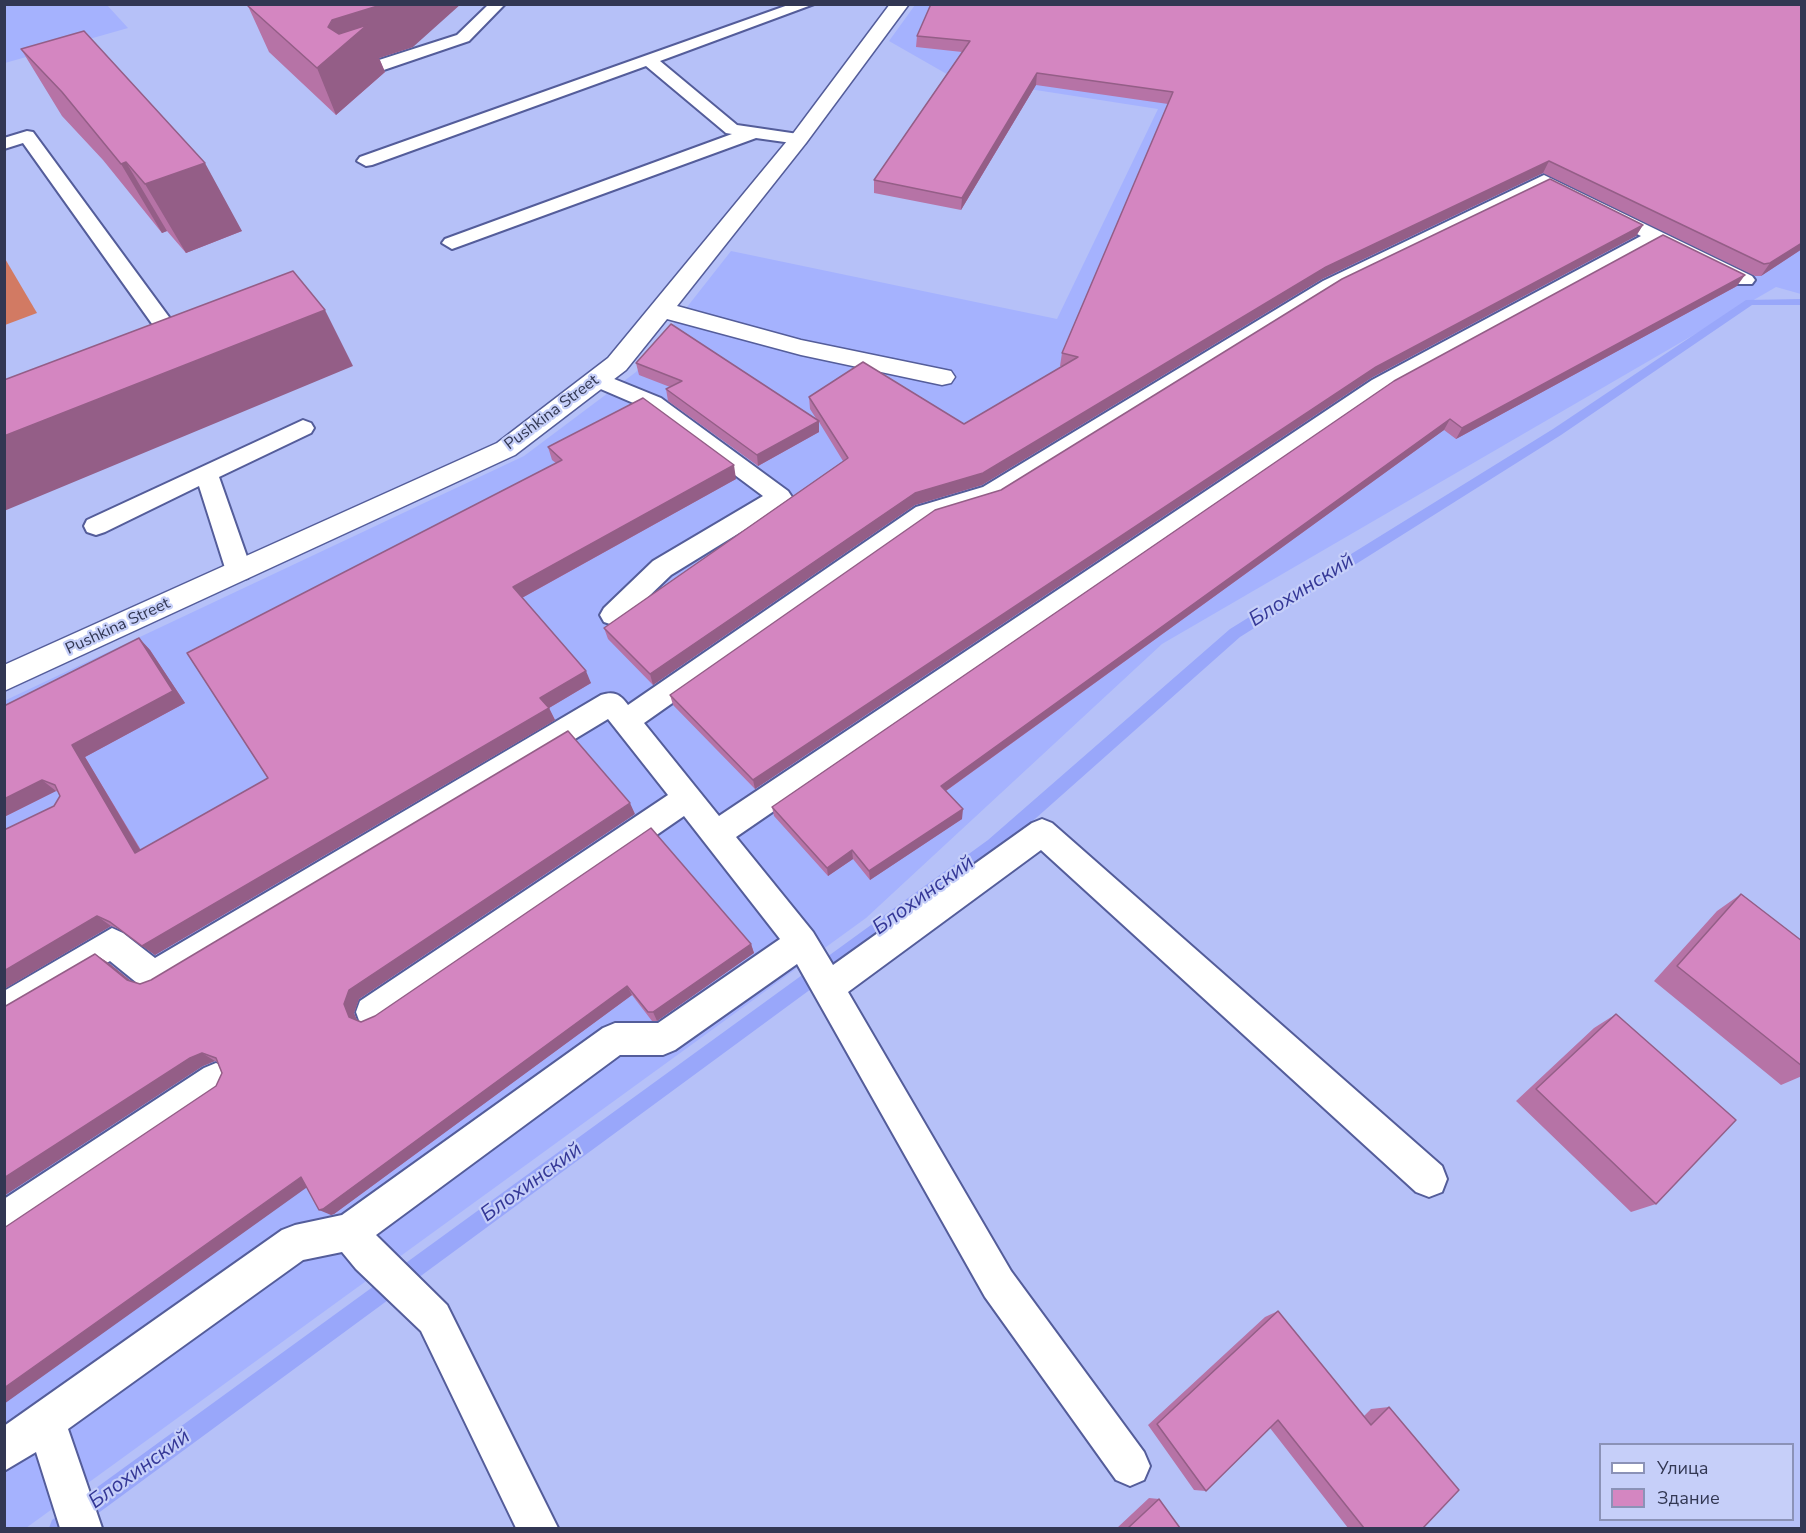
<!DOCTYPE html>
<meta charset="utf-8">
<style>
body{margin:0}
#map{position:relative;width:1806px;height:1533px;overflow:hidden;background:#b6c1f8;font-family:"Nunito Sans",sans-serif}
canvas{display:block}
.frame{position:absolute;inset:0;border:6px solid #323753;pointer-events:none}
.legend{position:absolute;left:1599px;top:1443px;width:195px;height:78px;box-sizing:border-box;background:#c6cff9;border:2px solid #8b92b7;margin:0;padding:8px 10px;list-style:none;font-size:18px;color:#323753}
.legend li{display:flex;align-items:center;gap:12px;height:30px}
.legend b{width:30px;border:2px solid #8b92b7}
</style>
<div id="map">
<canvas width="1806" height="1533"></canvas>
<div class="frame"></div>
<ul class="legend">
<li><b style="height:8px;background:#fff"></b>Улица</li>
<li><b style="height:16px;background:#d486c1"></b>Здание</li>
</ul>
</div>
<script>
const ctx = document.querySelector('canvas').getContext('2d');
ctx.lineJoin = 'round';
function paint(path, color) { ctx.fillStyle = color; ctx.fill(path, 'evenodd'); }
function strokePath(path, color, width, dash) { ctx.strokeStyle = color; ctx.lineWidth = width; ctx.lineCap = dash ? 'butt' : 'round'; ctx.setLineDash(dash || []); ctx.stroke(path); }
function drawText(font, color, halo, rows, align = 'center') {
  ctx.font = font + ' "Nunito Sans",sans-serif'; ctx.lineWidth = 4.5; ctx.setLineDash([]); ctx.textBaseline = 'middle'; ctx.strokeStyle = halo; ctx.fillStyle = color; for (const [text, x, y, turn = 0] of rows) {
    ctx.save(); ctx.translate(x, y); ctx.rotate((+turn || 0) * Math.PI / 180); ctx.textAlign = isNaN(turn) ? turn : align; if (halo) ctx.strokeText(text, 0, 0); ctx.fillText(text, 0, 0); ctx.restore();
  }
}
paint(new Path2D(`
 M5 5H107L128 28 5 63Z
 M915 5H1404L1801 176V294L1776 287 1162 644 866 918 26 1528H4V701L524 456 636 372 731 251 1057 319 1158 109 952 77 889 41Z`), '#a5b2fe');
paint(new Path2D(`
 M4 257 37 313 5 325H4Z`), '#d27a63');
paint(new Path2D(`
 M1802 299V305H1752L1561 435 1240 637 1000 850 78 1528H49L52 1520 988 840 1230 629 1553 429 1746 300Z`), '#99a7fa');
const service = new Path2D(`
 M489 4H505L469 41 363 77 357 78 349 73 351 69 457 35Z
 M791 4H814L660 61 737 125 805 135 808 139 805 143 799 144 756 138 452 249 442 243 445 239 732 134 726 133 646 66 372 165 366 166 357 161 360 157Z
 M27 131 33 132 180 332 184 337C177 347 162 352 150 349L147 344 160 335 23 143 4 149V138Z
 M1544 175 1752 276 1755 280 1752 284H1738L1656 244 1388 390 736 837 813 932 833 965 1032 823 1042 819 1052 823 1442 1166 1447 1179 1442 1192 1429 1197 1416 1192 1041 850 848 992 1011 1271 1144 1452 1150 1466 1144 1480 1130 1486 1116 1480 985 1297 797 964 675 1050 663 1055H620L376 1235 447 1305 558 1528H516L421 1331 356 1269 342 1252 303 1260 68 1429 102 1528H60L36 1452 4 1471V1426L282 1230 295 1225 342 1215 603 1028 615 1023H658L780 939 684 816 384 1023 372 1028 360 1023 356 1012 360 1001 668 795 608 719 164 987 153 991 142 987 110 961 4 1024V991L112 928 123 933 155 958 601 695C614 691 620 694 628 705L916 507 983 487 1323 281ZM1544 188 1641 236 1372 380 719 816 644 723 934 519 999 499 1337 289Z
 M597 372 661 398 788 491 792 497 788 503 671 575 622 622 613 625 604 622 600 615 604 608 653 561 763 496 645 408 589 384 586 379 589 374Z
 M303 420 311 423 314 428 311 433 219 477 252 571 248 578 239 580 230 578 226 571 199 486 105 532 96 535 87 532 84 526 87 520Z
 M216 1063 228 1068 233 1080 228 1092 17 1234 4 1239V1199L204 1068Z`);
const minor = new Path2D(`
 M890 4H909L806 143 677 306 801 340 951 371 955 377 951 383 942 385 801 355 667 319 626 370 515 455 4 691V665L497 443 608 358 792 135Z`);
strokePath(service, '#545d9a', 4);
strokePath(minor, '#545d9a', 3);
paint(service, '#fff');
paint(minor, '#fff');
paint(new Path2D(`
 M1802 4V249L1761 276H1755L1543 173 1322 279 982 485 915 505 653 685 608 639 604 628 843 461 819 422V432L758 466 668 401 666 389 670 387 639 375 636 363 817 420 810 409 809 397 964 424 1063 366H1060L1062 353 1168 104 1036 85 961 210 874 193V180L962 52 916 47 917 36Z
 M248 6 413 47 379 58 385 72 336 115 269 52Z
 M21 49 242 231 186 253 167 231 162 233 103 160 62 116Z
 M1643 225 1636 236 1371 378 755 789 673 705 670 695 1001 490Z
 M1737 286 1456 439 1444 430 946 791 962 819 870 880 853 859 828 876 774 816 772 807 1394 381Z
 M548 447 736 479 522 598 591 683 549 708 555 720 155 955 121 930 111 926 4 989 54 806 60 796 58 792 56 791 4 817V706L139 638 150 650 185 703 85 757 141 850 268 778 556 463 552 460Z
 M635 814 359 999 354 1013 357 1020 361 1022 751 944 754 953 657 1021H652L632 995 334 1214 331 1215 216 1086 222 1073 217 1062 215 1061 203 1066 95 954 110 964 132 982 140 984Z
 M1741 894 1802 941V1076L1781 1085 1654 981 1717 911Z
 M1616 1014 1656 1204 1631 1212 1516 1101 1594 1028Z
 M1278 1311 1364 1416 1371 1409 1389 1407 1423 1528H1348L1270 1428 1206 1491 1194 1490 1148 1425 1265 1317Z
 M1149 1498 1159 1499 1180 1528H1117Z`), '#b673a6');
paint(new Path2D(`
 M384 4H461L413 47 379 58 385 72 336 115 317 68 328 27 332 20Z
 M1037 73 1036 85 961 210 962 198Z
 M1549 161 1543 173 1322 279 982 485 915 505 653 685 650 674 915 493 1326 267Z
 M126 162 167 231 162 233 121 164Z
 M205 163 242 231 186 253 145 184Z
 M1643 225 1636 236 1371 378 755 789 753 780 1376 367Z
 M1802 243V249L1761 276 1770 263Z
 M1745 275 1737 286 1456 439 1462 428Z
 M325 310 353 366 4 511V436Z
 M1450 419 1444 430 940 795 941 786Z
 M819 421V432L758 466 757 455Z
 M734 465 736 479 518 600 513 587Z
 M139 638 150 650 185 703 85 757 148 863 135 853 72 745Z
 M586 671 591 683 549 708 555 720 155 955 142 946 540 698Z
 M42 780 56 791 4 817V799Z
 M630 803 635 814 359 999 354 1013 359 1025 349 1017 344 1004 349 990Z
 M963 809 962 819 870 880 869 871Z
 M852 850 853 859 828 876 827 868Z
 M97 916 111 926 4 989V971Z
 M751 944 754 953 657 1021 653 1012Z
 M95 954 110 964 141 989 127 980Z
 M627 986 632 995 334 1214 331 1215 319 1210Z
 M202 1053 215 1061 203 1066 4 1196V1178L190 1058Z
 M301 1177 313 1183 4 1404V1388Z`), '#945e87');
const building = new Path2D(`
 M251 4H384L332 20 328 27 339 34 367 25 317 68 248 6Z
 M931 4H1802V243L1770 263 1764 264 1549 161 1326 267 983 473 915 493 650 674 604 628 848 458 809 397 863 362 964 424 1078 357 1062 353 1173 92 1037 73 962 198 874 180 970 41 917 36Z
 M84 31 205 163 145 184 126 162 121 164 62 92 21 49Z
 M1550 179 1643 225 1376 367 753 780 670 695 935 510 1001 490 1342 279Z
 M1663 235 1745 275 1462 428 1450 419 941 786 963 809 869 871 852 850 827 868 772 807 1394 381Z
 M293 271 325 310 4 436V380Z
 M671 324 819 421 757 455 666 389 682 381 636 363Z
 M643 398 734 465 513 587 586 671 540 698 549 708 142 946 110 922 97 916 4 971V830L54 806 60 796 55 785 42 780 4 799V706L139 638 173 691 72 745 135 853 268 778 187 653 562 460 548 447Z
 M568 731 630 803 349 990 344 1004 349 1017 361 1022 375 1016 651 828 751 944 653 1012H648L627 986 323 1209 319 1210 301 1177 4 1388V1228L216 1086 222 1073 216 1058 202 1053 190 1058 4 1178V1007L95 954 127 980 140 984 151 980Z
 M1741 894 1802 941V1066L1677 966Z
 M1616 1014 1736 1120 1656 1204 1536 1089Z
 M1278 1311 1371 1425 1389 1407 1459 1490 1423 1528H1364L1278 1420 1206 1491 1157 1424Z
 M1159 1499 1180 1528H1128Z`);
paint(building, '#d486c1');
strokePath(building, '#945e87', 1.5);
drawText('16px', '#323753', '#c6cff9', [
 ["Pushkina Street",552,413,-37],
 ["Pushkina Street",118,627,-25]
]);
drawText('italic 21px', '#353897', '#c6cff9', [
 ["Блохинский",1302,591,-32],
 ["Блохинский",924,896,-36],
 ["Блохинский",532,1183,-36],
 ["Блохинский",140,1470,-36]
]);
</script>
